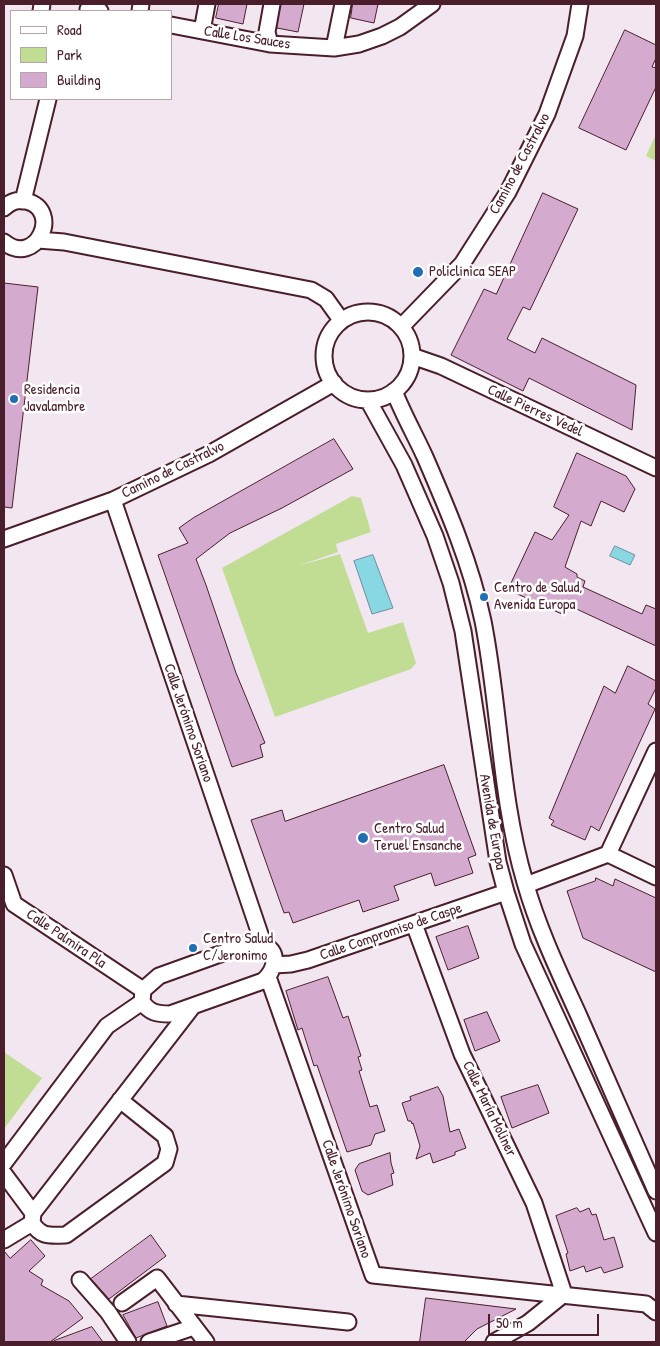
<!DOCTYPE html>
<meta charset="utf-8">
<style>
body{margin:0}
#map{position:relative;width:660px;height:1346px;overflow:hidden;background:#f2e6f1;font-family:"Patrick Hand",sans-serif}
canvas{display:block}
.frame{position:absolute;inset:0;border:5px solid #4a1f2b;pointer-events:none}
.legend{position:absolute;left:10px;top:10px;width:162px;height:90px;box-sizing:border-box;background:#fff;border:1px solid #b7a5aa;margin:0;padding:6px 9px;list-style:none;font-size:15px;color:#4a1f2b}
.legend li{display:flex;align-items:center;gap:10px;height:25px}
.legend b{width:25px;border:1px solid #b7a5aa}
.scale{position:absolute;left:488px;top:1314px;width:111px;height:22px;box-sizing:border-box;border:2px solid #4a1f2b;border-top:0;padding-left:6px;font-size:15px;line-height:18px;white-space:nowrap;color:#4a1f2b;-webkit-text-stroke:4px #fff;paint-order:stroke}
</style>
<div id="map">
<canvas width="660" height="1346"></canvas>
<div class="frame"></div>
<ul class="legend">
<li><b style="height:6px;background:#fff"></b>Road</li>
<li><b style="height:14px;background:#c1dd94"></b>Park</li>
<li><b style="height:14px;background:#d5aacf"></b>Building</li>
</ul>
<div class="scale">50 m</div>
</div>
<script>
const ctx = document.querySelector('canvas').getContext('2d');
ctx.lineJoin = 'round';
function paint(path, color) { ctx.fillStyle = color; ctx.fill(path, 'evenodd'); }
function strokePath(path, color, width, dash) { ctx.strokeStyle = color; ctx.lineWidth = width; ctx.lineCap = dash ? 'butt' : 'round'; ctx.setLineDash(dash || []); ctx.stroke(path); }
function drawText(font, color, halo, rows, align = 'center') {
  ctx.font = font + ' "Patrick Hand",sans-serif'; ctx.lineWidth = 5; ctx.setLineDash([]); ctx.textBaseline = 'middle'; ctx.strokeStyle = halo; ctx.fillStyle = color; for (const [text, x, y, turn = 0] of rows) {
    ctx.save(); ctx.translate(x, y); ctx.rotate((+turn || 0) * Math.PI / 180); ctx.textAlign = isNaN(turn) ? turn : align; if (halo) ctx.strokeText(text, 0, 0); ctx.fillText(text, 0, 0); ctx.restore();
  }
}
paint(new Path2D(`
 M656 134V161L646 156Z
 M352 496 361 498 371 532 336 544 338 552 298 566 340 554 368 633 403 622 416 663 411 669 275 717 222 568Z
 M4 1052 42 1078 4 1129Z`), '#c1dd94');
const water = new Path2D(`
 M615 546 635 555 630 565 610 556Z
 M373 555 393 608 372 614 354 561Z`);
paint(water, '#88d8e4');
strokePath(water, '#6f8e9a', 1);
const building = new Path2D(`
 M219 4H247L243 24 216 18Z
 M281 4H304L298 32 277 28Z
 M353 4H378L374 23 351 18Z
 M625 30 656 45V58L652 67 656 68V87L626 150 579 128Z
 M543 193 578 209 530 310 523 307 507 339 535 353 542 338 636 385 632 430 529 378 523 391 451 355 484 289 496 294Z
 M4 283 38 287 12 508 4 507Z
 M334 439 353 469 282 508 230 533 196 559 206 585 236 673 265 743 260 745 263 757 232 767 158 555 188 543 179 528 193 518Z
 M577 453 626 476 635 489 624 512 601 501 591 526 581 521 565 567 577 574V577L585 581 583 587 642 614 646 605 656 609V646L568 605 564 615 513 592 516 586 511 583 535 532 552 540 569 515 554 507Z
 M628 666 656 681V688L648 704 655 709 599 831 591 826 585 840 551 825 554 821 549 818 604 686 615 693Z
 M444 765 476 855 468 858 473 873 435 886 431 873 394 886 399 900 363 912 359 900 293 923 289 912 284 913 251 820 282 810 285 821Z
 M596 878 613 886 615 879 656 898V972L583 938 567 891 595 881Z
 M468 926 479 958 448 970 436 937Z
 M328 977 343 1018 348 1016 361 1056 358 1057 362 1070 359 1071 370 1107 377 1105 385 1131 375 1134 371 1145 347 1152 317 1065 314 1066 302 1028 298 1030 286 991Z
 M487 1012 500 1041 475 1051 464 1020Z
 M538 1085 549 1113 512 1128 501 1097Z
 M438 1087 443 1096 450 1132 459 1129 466 1148 455 1152V1155L433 1163 430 1153 416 1159 420 1146 413 1123 412 1124 411 1121H408L402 1103 411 1100 410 1097Z
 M390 1153 391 1163 394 1173 391 1174 393 1185 368 1195 362 1191 355 1170 359 1164Z
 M577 1208 580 1212 589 1208 592 1215 596 1214 604 1240 614 1237 623 1267 604 1273 601 1267 586 1272 584 1266 570 1271 566 1254 568 1253 556 1216Z
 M151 1235 166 1256 109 1299 91 1279Z
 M31 1240 45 1256 29 1271 43 1280 41 1285 69 1301 83 1318 50 1342H4V1251L10 1258Z
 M426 1298 516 1309 477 1329 464 1342H420Z
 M158 1302 167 1326 136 1338 123 1315Z
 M92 1327 103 1342H54V1341Z`);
paint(building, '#d5aacf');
strokePath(building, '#4a1f2b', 1);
const minor = new Path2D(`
 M88 9 100 11
 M41 11 42 4
 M140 11 141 4
 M171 25 270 44 334 48 359 44 382 36 400 27 432 4
 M202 31 207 4
 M270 44 267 32 272 4
 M334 48 343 4
 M23 201 48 99
 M4 208C10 202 17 199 26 201 63 210 36 268 4 242
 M38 240 64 242 311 290 326 299 341 320
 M324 356a44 44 0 1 1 88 0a44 44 0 1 1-88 0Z
 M401 327 462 264 508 192 547 114 575 36 580 4
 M412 356 441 366 656 468
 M394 391C403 414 415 435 425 457 448 510 471 564 483 621 500 707 500 798 525 882 538 928 559 972 579 1016 605 1074 630 1133 656 1191
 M368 400 404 465 435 536 451 583 463 631 498 862 506 892 523 944 656 1233
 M113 500 264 946
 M4 539 113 500 209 454 334 383
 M608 854 656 877
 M4 875 14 904 143 990
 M526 885 608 854 656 751
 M414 924 462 1054 534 1203 564 1294 528 1323 494 1342
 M248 944C252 944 257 943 260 944 282 949 275 971 263 981L170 1014C157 1014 150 1013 142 1002L143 990 159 976Z
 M274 965 291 964 308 960 506 892
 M268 977 373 1275 646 1304 656 1312
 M120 1100 165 1136 169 1149 165 1163 66 1235C50 1235 42 1238 32 1223L33 1213 193 1006
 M4 1163 107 1026 142 1002
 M4 1174 33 1213
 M4 1240 32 1223
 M80 1280 108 1312 128 1342
 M122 1303 157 1278 206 1342
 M176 1304 348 1322
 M149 1342 194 1327`);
strokePath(minor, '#4a1f2b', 19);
strokePath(minor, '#fff', 15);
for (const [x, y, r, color] of [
 [418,272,6,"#1f6fb2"],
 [14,399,5,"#1f6fb2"],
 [484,597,5,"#1f6fb2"],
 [363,838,6,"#1f6fb2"],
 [193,948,5,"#1f6fb2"]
]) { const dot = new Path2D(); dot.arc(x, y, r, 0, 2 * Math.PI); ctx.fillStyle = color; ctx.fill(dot); strokePath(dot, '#fff', 2); }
drawText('15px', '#4a1f2b', '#fff', [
 ["Calle Los Sauces",247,38,9],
 ["Camino de Castralvo",520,164,-62],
 ["Calle Pierres Vedel",535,411,25],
 ["Camino de Castralvo",173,470,-26],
 ["Calle Jerónimo Soriano",188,723,71],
 ["Avenida de Europa",492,822,80],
 ["Calle Compromiso de Caspe",391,932,-19],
 ["Calle Palmira Pla",66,939,34],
 ["Calle María Moliner",489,1109,64],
 ["Calle Jerónimo Soriano",346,1199,71]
]);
drawText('15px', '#4a1f2b', '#fff', [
 ["Policlinica SEAP",429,272],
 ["Residencia",24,390],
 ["Javalambre",24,407],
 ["Centro de Salud,",494,588],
 ["Avenida Europa",494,605],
 ["Centro Salud",374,829],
 ["Teruel Ensanche",374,846],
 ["Centro Salud",203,939],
 ["C/Jeronimo",203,956]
], 'left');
</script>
